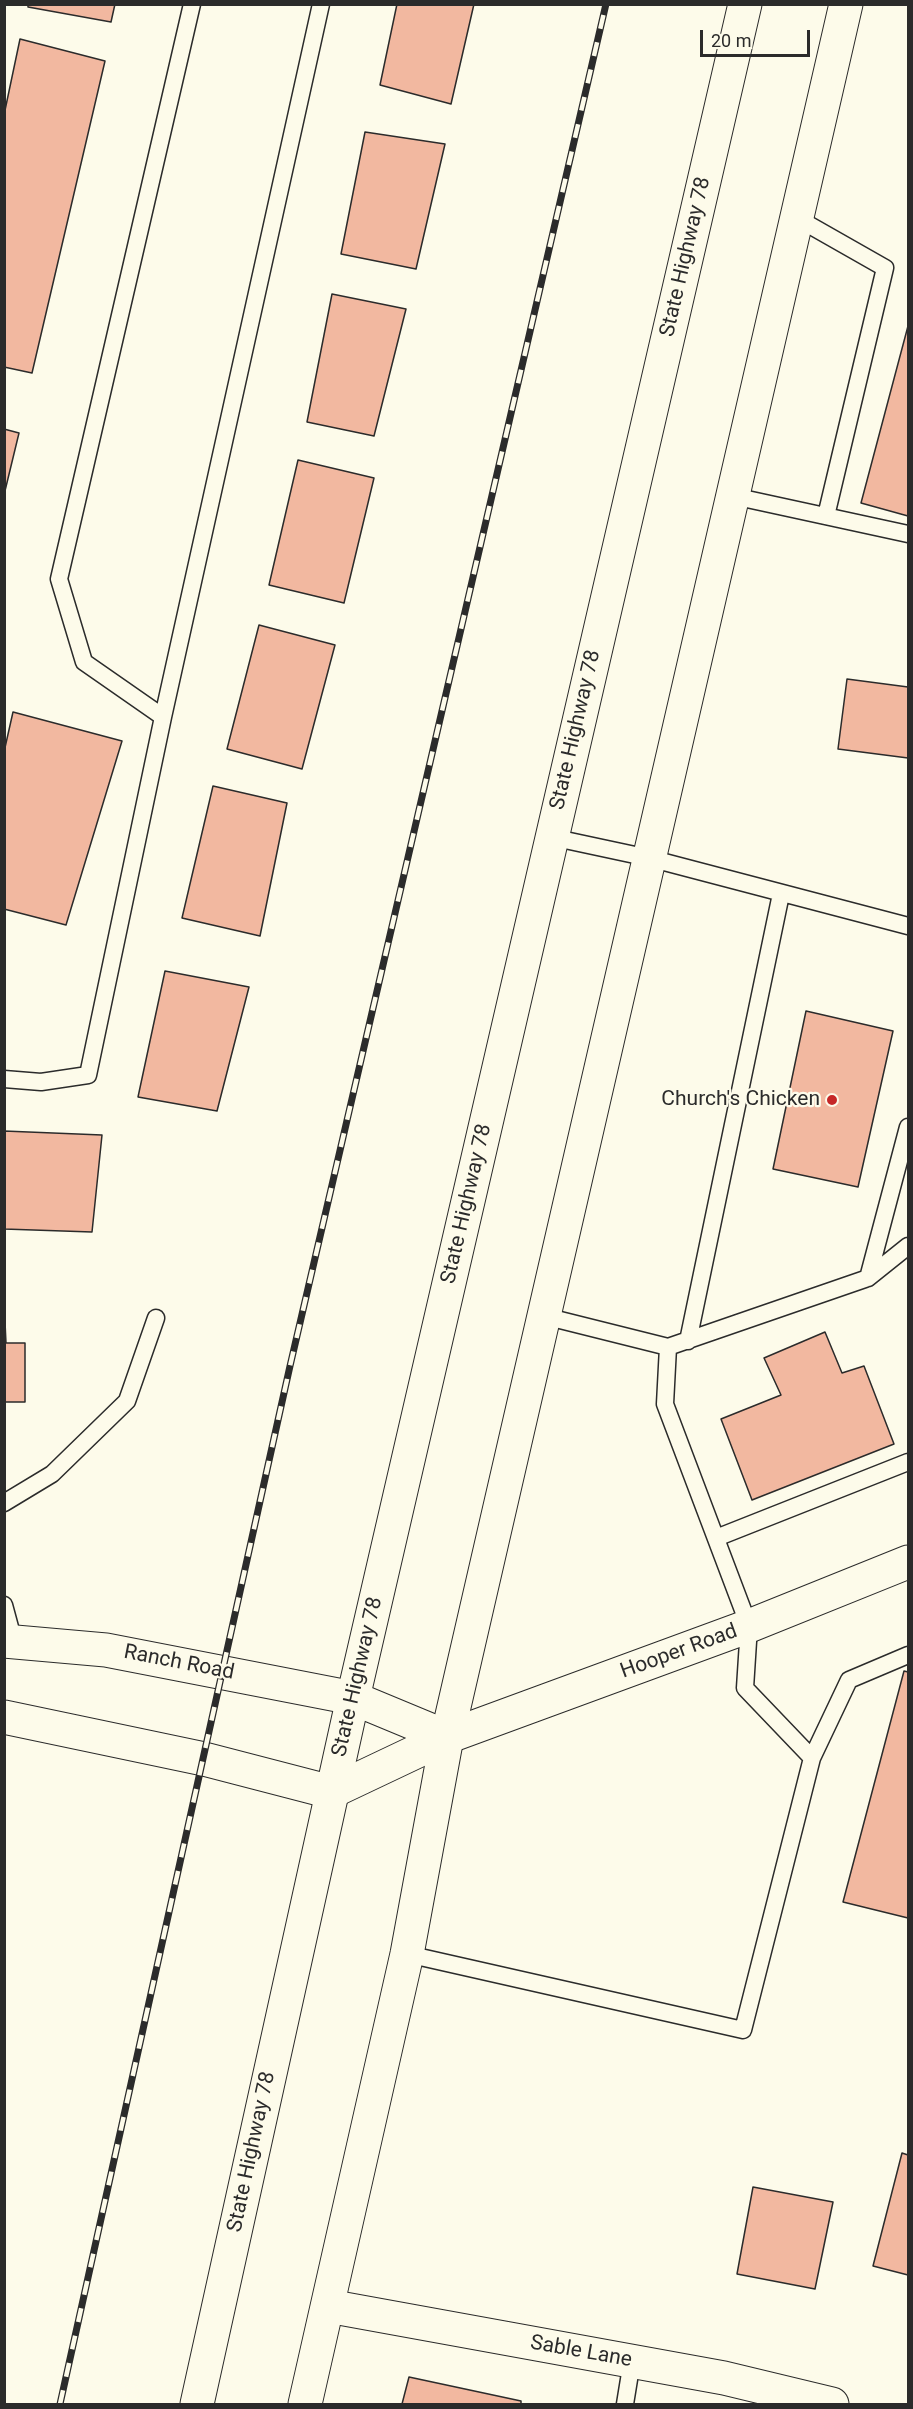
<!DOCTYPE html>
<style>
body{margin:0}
#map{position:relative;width:913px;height:2409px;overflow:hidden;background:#fdfbea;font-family:Roboto,sans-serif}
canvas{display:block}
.frame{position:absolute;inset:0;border:6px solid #2b2b2b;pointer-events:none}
.scale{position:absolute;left:700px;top:30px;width:110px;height:27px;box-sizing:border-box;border:3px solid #2b2b2b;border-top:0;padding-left:8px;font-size:18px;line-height:21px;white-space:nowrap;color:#2b2b2b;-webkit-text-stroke:4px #fdfbea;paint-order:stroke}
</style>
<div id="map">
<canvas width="913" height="2409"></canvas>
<div class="frame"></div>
<div class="scale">20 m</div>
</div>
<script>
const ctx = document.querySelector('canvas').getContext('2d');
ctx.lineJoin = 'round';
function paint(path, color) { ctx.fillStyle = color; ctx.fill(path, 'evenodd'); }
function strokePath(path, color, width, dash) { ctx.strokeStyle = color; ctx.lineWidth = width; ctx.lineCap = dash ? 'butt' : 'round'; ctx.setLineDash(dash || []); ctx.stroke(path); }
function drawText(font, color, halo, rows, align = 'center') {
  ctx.font = font + ' Roboto,sans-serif'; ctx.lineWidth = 4.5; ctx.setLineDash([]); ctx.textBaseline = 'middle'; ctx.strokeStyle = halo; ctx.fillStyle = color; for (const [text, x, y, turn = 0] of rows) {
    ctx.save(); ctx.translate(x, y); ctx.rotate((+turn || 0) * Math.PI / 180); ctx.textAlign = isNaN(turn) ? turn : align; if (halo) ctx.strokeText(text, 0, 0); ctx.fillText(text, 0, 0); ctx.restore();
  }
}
const building = new Path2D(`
 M28 4H115L111 22 28 7Z
 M397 4H474L451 104 380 85Z
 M20 39 105 61 32 373 4 367V115Z
 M365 132 445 144 416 269 341 254Z
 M332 294 406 309 374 436 307 422Z
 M908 326V516L861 503Z
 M4 429 19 433 4 495Z
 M298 460 374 478 344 603 269 585Z
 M259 625 335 645 302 769 227 749Z
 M847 679 908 687V758L838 749Z
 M13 712 122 741 66 925 4 909V752Z
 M213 786 287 803 260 936 182 918Z
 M165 971 249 987 217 1111 138 1097Z
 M806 1011 893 1031 858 1187 773 1169Z
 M4 1131 102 1135 92 1232 4 1229Z
 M4 1301 6 1343H25V1402H4Z
 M825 1332 842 1373 864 1366 894 1444 752 1500 721 1419 781 1395 764 1358Z
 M904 1671 908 1672V1918L843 1902Z
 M902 2153 908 2155V2275L873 2266Z
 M753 2187 833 2202 815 2289 737 2274Z
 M409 2377 521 2401V2404H402Z`);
paint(building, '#f2b8a0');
strokePath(building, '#2b2b2b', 1.5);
const service = new Path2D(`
 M797 218 885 268 826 516
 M733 496 908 534
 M163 717 84 662 59 579 192 4
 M551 837 649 858 908 926
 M4 1079 41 1082 88 1075 163 717 321 4
 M868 1278 908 1127
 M544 1316 668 1347 868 1278 908 1246
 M688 1341 781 894
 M4 1503 52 1474 127 1401 156 1318
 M716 1538 908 1462
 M4 1605 14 1642
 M812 1758 849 1680 908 1655
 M407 1954 743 2030 812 1758 745 1688 749 1626 665 1404 668 1347
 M625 2404 632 2361`);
const minor = new Path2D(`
 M328 2306 724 2378 832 2404`);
const tertiary = new Path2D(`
 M353 1698 447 1737
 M331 1792 447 1737 749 1626 908 1562`);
const secondary = new Path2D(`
 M4 1641 106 1650 353 1698
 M4 1717 204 1759 331 1792`);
const primary = new Path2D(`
 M197 2404 353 1698 745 4
 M305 2404 407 1954 447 1737 846 4`);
strokePath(service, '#2b2b2b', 19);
strokePath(minor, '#2b2b2b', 35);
strokePath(tertiary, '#2b2b2b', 35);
strokePath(secondary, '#2b2b2b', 35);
strokePath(primary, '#2b2b2b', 35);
strokePath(service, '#fdfbea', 16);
strokePath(minor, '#fdfbea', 33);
strokePath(tertiary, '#fdfbea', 33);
strokePath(secondary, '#fdfbea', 33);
strokePath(primary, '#fdfbea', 33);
const rail = new Path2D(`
 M60 2404 290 1366 606 4`);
strokePath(rail, '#2b2b2b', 7);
strokePath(rail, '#fdfbea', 4.5, [14]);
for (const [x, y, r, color] of [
 [832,1100,6,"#c62828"]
]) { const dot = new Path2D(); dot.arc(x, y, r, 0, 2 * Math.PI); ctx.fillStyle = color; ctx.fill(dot); strokePath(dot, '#fdfbea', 2); }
drawText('21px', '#2b2b2b', '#fdfbea', [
 ["State Highway 78",686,257,-77],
 ["State Highway 78",576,730,-77],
 ["State Highway 78",467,1204,-77],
 ["Hooper Road",679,1652,-20],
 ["Ranch Road",179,1663,11],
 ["State Highway 78",358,1677,-77],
 ["State Highway 78",252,2152,-78],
 ["Sable Lane",581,2352,10]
]);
drawText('21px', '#2b2b2b', '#fdfbea', [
 ["Church's Chicken",820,1100]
], 'right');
</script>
